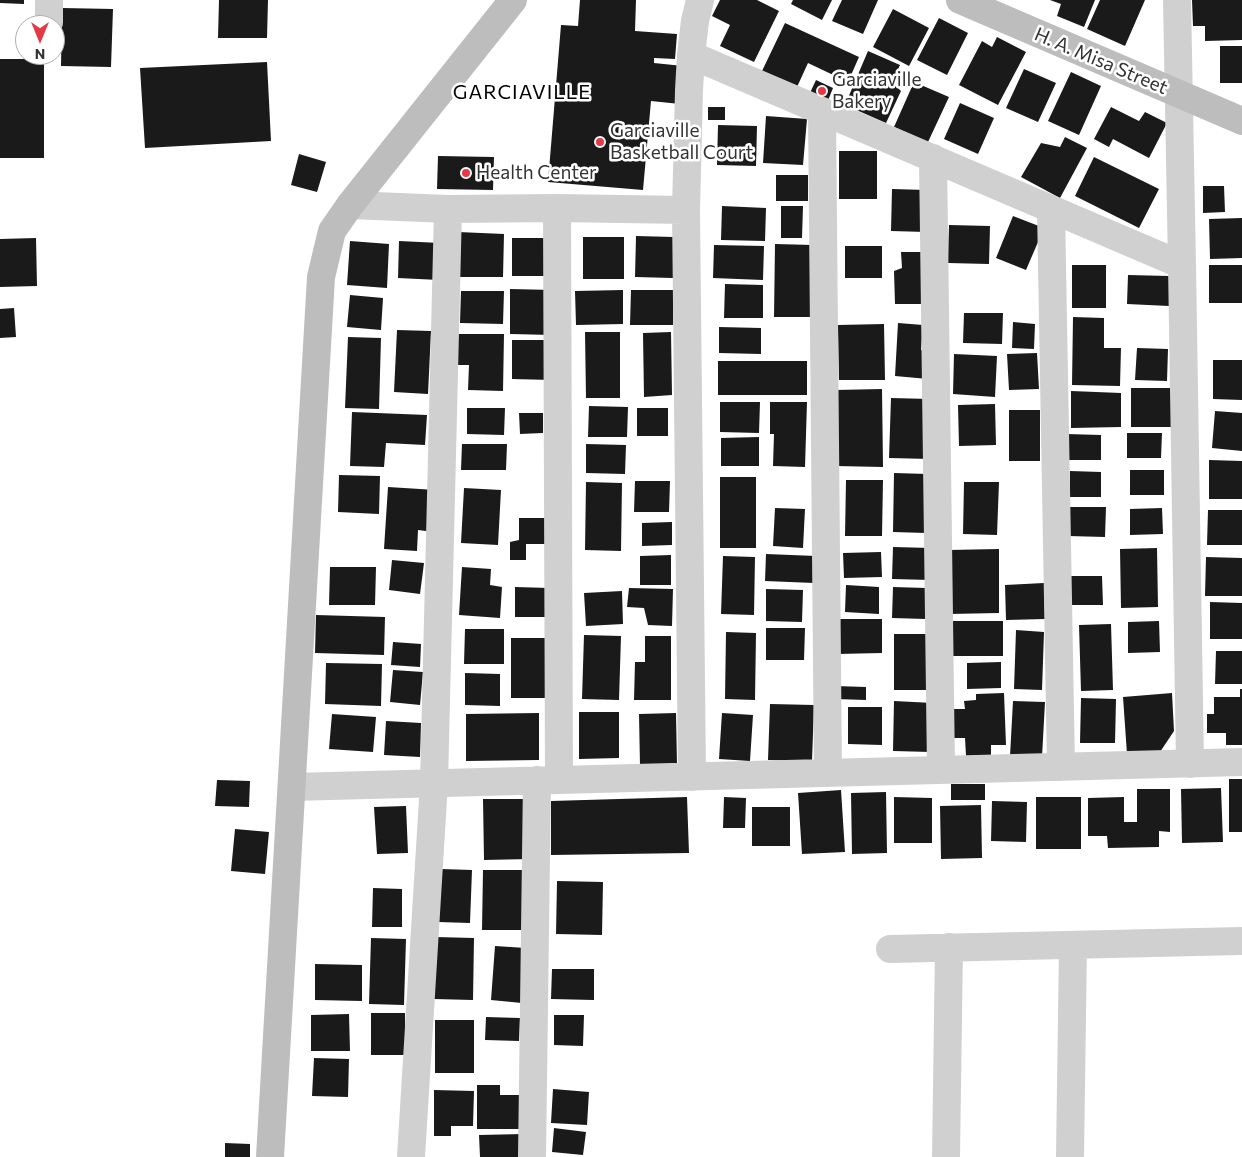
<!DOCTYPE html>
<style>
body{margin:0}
#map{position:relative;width:1242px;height:1157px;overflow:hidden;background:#fff;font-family:Commissioner,sans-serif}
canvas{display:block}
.north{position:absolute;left:15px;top:15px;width:50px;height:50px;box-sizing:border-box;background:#fff;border:1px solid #adadad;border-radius:50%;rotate:180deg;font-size:14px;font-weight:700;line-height:20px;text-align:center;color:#333}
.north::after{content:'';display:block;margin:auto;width:18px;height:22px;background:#e63946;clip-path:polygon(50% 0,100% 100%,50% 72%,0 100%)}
</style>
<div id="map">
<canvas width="1242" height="1157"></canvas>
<div class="north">N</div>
</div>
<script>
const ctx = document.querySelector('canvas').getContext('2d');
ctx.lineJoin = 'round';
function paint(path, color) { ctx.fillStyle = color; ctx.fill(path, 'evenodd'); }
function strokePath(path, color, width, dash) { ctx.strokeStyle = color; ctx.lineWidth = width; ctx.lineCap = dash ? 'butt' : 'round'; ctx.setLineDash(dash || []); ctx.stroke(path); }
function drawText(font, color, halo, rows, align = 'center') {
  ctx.font = font + ' Commissioner,sans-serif'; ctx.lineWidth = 5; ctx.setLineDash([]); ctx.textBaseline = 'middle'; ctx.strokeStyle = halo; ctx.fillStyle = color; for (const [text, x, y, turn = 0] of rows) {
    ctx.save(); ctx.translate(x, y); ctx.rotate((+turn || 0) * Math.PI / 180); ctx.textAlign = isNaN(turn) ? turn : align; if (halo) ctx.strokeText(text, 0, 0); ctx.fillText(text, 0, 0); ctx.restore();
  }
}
paint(new Path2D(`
 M0 0H24V4L0 3Z
 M219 0H268L267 38H218Z
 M580 0H636L635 31 677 34 675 59 654 58V63L683 66 680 104 651 101 643 190 548 182 561 25 578 26Z
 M720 0H757L779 11 754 62 720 46 730 25 712 16Z
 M793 0H832L822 20 791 4Z
 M842 0H878L863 34 832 21Z
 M1050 0H1095L1084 27 1057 16 1061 4Z
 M1100 0H1145L1125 46 1087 29Z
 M1192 0H1242V40L1205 41V26H1193Z
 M62 8 113 9 111 67 61 66Z
 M893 9 929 28 909 66 873 47Z
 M939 18 968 33 947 75 917 60Z
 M785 23 859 57 848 82 808 63 797 87 762 71Z
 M997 37 1026 52 998 105 959 85 982 41 992 47Z
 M1220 46H1242V83H1220Z
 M868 51 900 65 892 82 901 91 886 123 845 105Z
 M0 59H44V158H0Z
 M267 62 271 141 145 148 140 68Z
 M1024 69 1056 83 1038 122 1006 108Z
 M1071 72 1101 86 1079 135 1048 121Z
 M816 80 833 88 827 103 809 95Z
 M914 82 949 97 928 142 894 127Z
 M960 103 994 118 978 154 944 139Z
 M708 107H725V120H708Z
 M1111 107 1139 121 1145 112 1167 123 1149 158 1113 139 1109 147 1094 139Z
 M766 116 807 119 803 165 763 163Z
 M718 125 757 126 756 166 717 165Z
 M1065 137 1087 148 1060 198 1021 177 1041 143 1060 147Z
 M839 151H877V199H839Z
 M299 154 326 162 317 192 291 185Z
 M438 156 494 157 493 190 437 189Z
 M1094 157 1159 189 1139 228 1075 196Z
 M776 175H808V201H776Z
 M1203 186H1224L1225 212 1203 213Z
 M892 189 927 190 926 232 891 231Z
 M722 206 766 208 765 241 721 240Z
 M781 206H803L802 238H781Z
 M1013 216 1044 228 1026 270 996 258Z
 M1242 218V258L1210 259 1209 219Z
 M949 225 990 226 989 264 948 263Z
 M458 232 504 234 503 277H457Z
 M636 236 674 237 673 278 635 277Z
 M583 237H624V279H583Z
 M36 238 37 286 0 287V239Z
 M512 238H550L551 276H512Z
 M350 241 389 244 387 288 347 285Z
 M399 241 440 243 439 280 398 278Z
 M775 244 813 245 811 317H774Z
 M714 245 764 246 763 280 713 278Z
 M845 246H882V278H845Z
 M901 252H922L923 304H895L894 271 902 268Z
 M1072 265H1106V308H1072Z
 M1209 265H1242V303H1209Z
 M1128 275 1169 276V306L1127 304Z
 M725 284 763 285V318H724Z
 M510 289 554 290 552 335 510 334Z
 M623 290V324L576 325 575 291Z
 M631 290H673V325H630Z
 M461 291H504L503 324 460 323Z
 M350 295 383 298 381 330 347 327Z
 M14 308 16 337 0 338V309Z
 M964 313H1003L1002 344 963 343Z
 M1073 317 1104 318V348H1121L1120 386 1072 385Z
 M1013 322 1035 324 1034 349 1012 348Z
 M898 323 923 325 921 350 930 353 928 379 895 376Z
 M884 324 885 380H839L838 325Z
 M719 327 761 328V354L719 353Z
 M397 330 431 331 428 394 394 392Z
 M585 332H620V398H586Z
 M671 332 672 395 644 397 643 333Z
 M457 334H504L503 391 468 390 469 365H457Z
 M348 337 381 338 379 409 345 408Z
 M512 340H552V380L512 379Z
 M1137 348 1168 349 1167 381 1135 380Z
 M1037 353 1039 389 1009 390 1007 354Z
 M954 354 997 356 995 397 953 394Z
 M1213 360H1242V400L1213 399Z
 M718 361H807V395H718Z
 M1131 388H1172V427H1131Z
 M882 389 883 467 836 466 835 390Z
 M1071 391 1121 393V427L1071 428Z
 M891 398 931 399 930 459 889 458Z
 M720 402H760L759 433 720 432Z
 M770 402H807L805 467 773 466 774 434H770Z
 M995 404 996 445 959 446 958 405Z
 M589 406 628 407 627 437H588Z
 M467 408H505L504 435 467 434Z
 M637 408H668V436H637Z
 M1009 410H1040V461H1009Z
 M1215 411 1242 413V451L1212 448Z
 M352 412 427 415 425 445 386 443 384 467 350 466Z
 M519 413H543V433L520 434Z
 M1127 433H1162L1161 458H1127Z
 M1066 434 1101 435V460H1066Z
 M759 437V466H721V438Z
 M462 444H507L506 470H461Z
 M586 444 626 445 625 474 586 473Z
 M1209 460 1242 461V499H1209Z
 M1130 470H1164V495H1130Z
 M1070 471 1101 472V497H1070Z
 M894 473 928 474 926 533 893 532Z
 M339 475 380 476 379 514 338 512Z
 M720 477H756V548H720Z
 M846 480H883L882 536H845Z
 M635 481H670L669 512H634Z
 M586 482 622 483 621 551 585 550Z
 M964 482H999L997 535 963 534Z
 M388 487 436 490 434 532 418 530 417 551 384 549Z
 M464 488 501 490 498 545 461 543Z
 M1068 507H1106L1105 537 1068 536Z
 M775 508 805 509 803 548 773 546Z
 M1162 508 1163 534 1130 535V509Z
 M1208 510H1242V545H1207Z
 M519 518H549V544H526V560H510V542L519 540Z
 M672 522V545L642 546V523Z
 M893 547 931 548V580L892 579Z
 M1157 548 1158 607 1121 608 1120 549Z
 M999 549V613L949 614 948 550Z
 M881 552 882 577 844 578 843 553Z
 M766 554 816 556 814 583 765 581Z
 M671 555V585H640V556Z
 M723 556 755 557 754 615 721 614Z
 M1206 557 1242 558V596H1205Z
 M392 560 424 563 420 594 389 590Z
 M330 567H376L375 605H329Z
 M462 567 491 569 490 585 502 587 500 618 459 615Z
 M1067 576H1102L1103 605H1068Z
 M1044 583 1045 619 1006 620 1005 585Z
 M846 585 879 587V614L845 612Z
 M515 587 550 588 549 617H515Z
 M893 587 926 588V619L892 618Z
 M629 588 673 589 672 626 648 625 644 608 627 607Z
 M766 589 803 590 802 622 766 621Z
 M622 591 623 624 586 626 584 593Z
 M1210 602 1242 603V639H1210Z
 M316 615 385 617 384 655 315 653Z
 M836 619H882V653L837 654Z
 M953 621H1003V656H953Z
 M1159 621 1160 652 1128 653V622Z
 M1111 624 1113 690 1081 691 1079 625Z
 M766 628H805L804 660H766Z
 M465 629H504V664H464Z
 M1016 630 1044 632 1042 690 1014 689Z
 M726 632 756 633 755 700 725 699Z
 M894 634H931V690H894Z
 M584 635 621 636 619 700 582 699Z
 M645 636H671V700H634L635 662H645Z
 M511 638H550L549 698H511Z
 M393 642 421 644 420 667 391 665Z
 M1216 651H1242V684H1215Z
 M1001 662V688L967 689V663Z
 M326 663 382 664 381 706 325 704Z
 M393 670 423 672 420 705 390 702Z
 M465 673 500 674V706L465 705Z
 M835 686 866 687V700L835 699Z
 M1240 689H1242V745H1226V733H1207V714H1214V697H1240Z
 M1004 693 1006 745H991V755L966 756 965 738H953V709H965L964 701 976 700V694Z
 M1172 693 1174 731 1160 752 1127 754 1123 697Z
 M1081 698 1116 699 1115 743H1080Z
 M894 701 933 703 931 752 893 751Z
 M1013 701 1045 702 1042 757 1010 756Z
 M770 704 814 705 812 761 768 760Z
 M848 707H882V745L848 744Z
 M579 712H619V758L579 759Z
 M539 713V760L466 761V714Z
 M676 713 677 765 640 766 639 714Z
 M722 713 753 715 750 761 719 759Z
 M332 714 376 717 373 752 329 749Z
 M386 721 421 723 420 757 384 755Z
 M1229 779H1242V832H1229Z
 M217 780 250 781 249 807 215 806Z
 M951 784H985V800H951Z
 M1221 788 1223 842 1182 843 1181 789Z
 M1137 789H1170V832L1159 831V847L1108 848 1107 836H1088V798L1124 797V822H1137Z
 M841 790 845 852 802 854 798 793Z
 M886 792 887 853 852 854 851 793Z
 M687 797 689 853 551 855V801Z
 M724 797 746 798 745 828H723Z
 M894 797 932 798V843H894Z
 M1036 797H1081V849H1036Z
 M483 799H529L530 859 484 860Z
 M992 801 1027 802 1026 842 991 841Z
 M981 805 982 858 941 859 940 806Z
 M406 806 408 853 377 854 374 807Z
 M752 807H790V846H752Z
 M235 829 269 832 265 874 231 871Z
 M441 869 472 870 470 923 438 922Z
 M483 870H527L526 930H482Z
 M557 881 603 882 602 935 556 934Z
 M373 888 402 889V927H372Z
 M435 937 474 938 473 1000 434 999Z
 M371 938 406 939 404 1005 369 1004Z
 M495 946 526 948 522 1003 491 1000Z
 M315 964 362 965V1001L315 1000Z
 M552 969H594V1000L551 999Z
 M371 1013H405V1055H371Z
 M349 1014 350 1051H311V1015Z
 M554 1015H584L583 1046 554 1045Z
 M486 1017 520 1018 519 1041 485 1040Z
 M435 1020H474V1073H435Z
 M314 1058 349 1059 348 1097 312 1096Z
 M477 1085H500V1095H529V1129H477Z
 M553 1089 589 1092 587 1125 551 1123Z
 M434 1090 474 1091 473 1126H451V1136H434Z
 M554 1128 586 1132 583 1155 552 1152Z
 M524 1134 525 1157H480L479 1135Z
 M225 1143 250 1144V1157H225Z`), '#1a1a1a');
strokePath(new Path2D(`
 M49 0V22
 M1177 0 1182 265 1190 764
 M691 55 1182 265
 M822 111 828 773
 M933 158 941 770
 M350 205 448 209 557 208 686 210
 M557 208 559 780
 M1051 209 1061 767
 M692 777 686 210 689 90 691 55 695 21 700 0
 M292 787 1242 762
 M890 949 1242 941
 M411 1157 434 783 448 209
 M532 1157 537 780
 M946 1157 949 947
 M1070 1157 1073 945`), '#d0d0d0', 28);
strokePath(new Path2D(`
 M960 0 1242 121
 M270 1157 321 277 332 231 350 205 513 0`), '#bdbdbd', 28);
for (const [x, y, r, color] of [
 [822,91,5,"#e63946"],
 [600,142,5,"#e63946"],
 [466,173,5,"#e63946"]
]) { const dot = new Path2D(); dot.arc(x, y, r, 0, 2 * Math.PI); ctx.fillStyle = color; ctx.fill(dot); strokePath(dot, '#fff', 2); }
drawText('19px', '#333', '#fff', [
 ["H. A. Misa Street",1101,61,23]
]);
drawText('19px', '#333', '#fff', [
 ["Garciaville",832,80],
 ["Bakery",832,102],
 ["Garciaville",610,131],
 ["Basketball Court",610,153],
 ["Health Center",476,173]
], 'left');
ctx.letterSpacing = '1px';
drawText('20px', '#000', '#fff', [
 ["GARCIAVILLE",522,92]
]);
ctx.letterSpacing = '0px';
</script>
